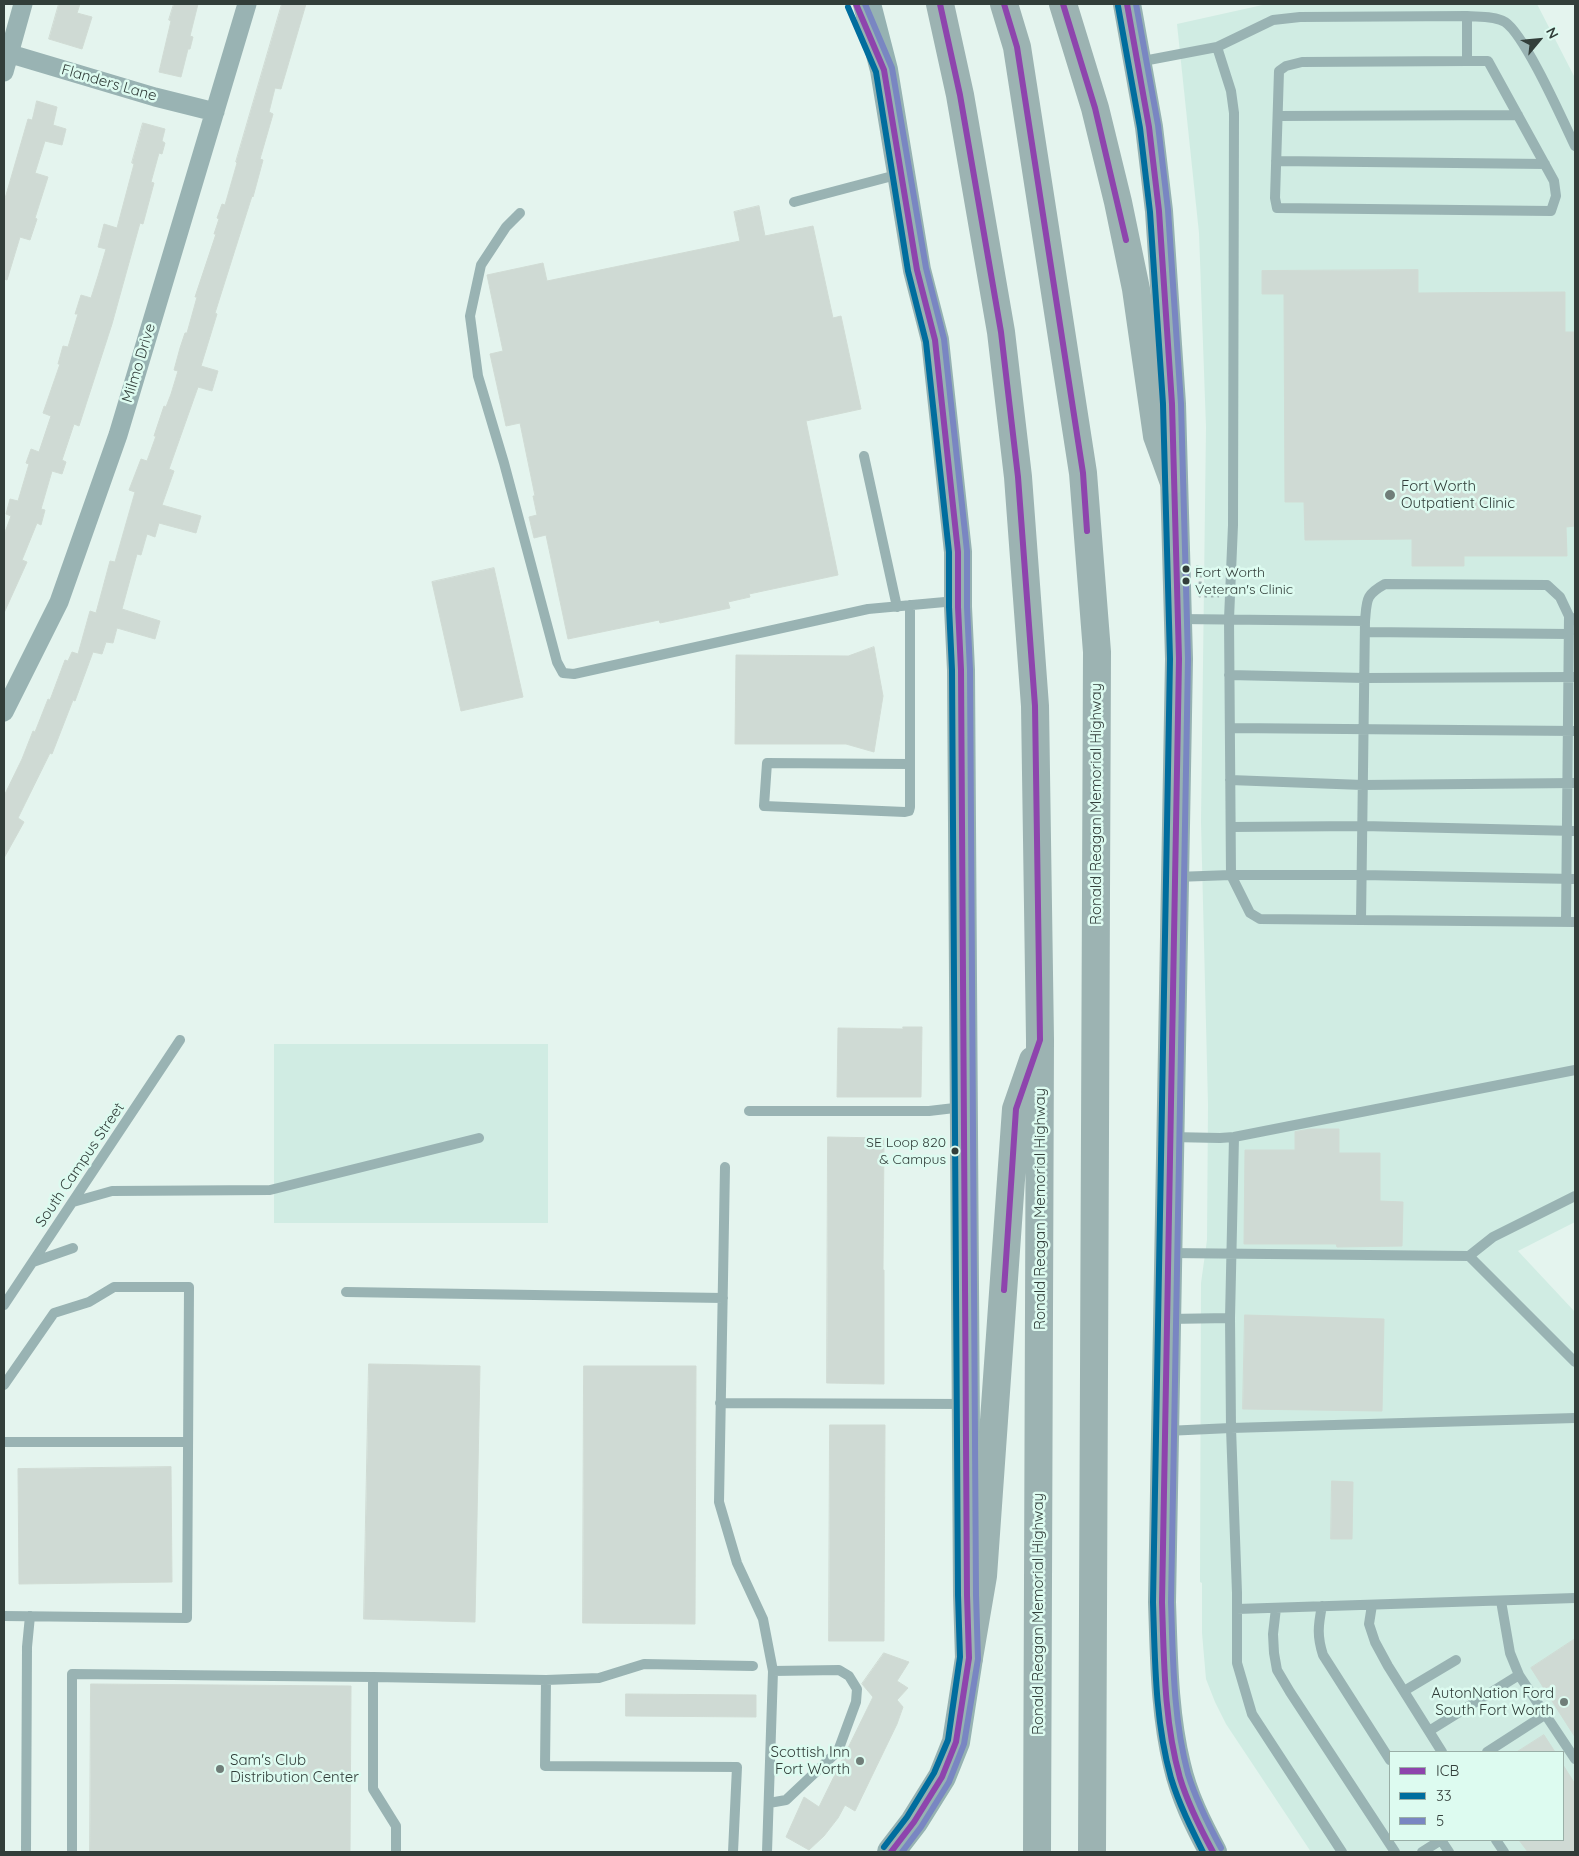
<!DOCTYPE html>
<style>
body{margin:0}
#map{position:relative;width:1579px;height:1856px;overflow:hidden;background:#e4f4ee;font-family:Quicksand,sans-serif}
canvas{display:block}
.frame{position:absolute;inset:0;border:5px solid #323e3a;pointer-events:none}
.legend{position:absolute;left:1389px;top:1751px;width:175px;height:90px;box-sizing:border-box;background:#ddfbf0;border:1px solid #99afa7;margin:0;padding:6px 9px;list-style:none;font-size:15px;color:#323e3a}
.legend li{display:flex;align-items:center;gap:10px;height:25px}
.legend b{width:25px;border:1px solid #99afa7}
.north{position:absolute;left:1514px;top:15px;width:50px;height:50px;-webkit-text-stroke:4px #ddfbf0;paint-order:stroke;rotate:62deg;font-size:14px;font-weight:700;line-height:20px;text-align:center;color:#323e3a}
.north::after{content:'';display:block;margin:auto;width:18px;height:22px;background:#323e3a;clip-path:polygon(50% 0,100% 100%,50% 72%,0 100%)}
</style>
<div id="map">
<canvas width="1579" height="1856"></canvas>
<div class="frame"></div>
<ul class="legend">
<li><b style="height:6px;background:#8e44ad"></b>ICB</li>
<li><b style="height:6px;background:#006d9e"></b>33</li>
<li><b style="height:6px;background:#7986c2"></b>5</li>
</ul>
<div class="north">N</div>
</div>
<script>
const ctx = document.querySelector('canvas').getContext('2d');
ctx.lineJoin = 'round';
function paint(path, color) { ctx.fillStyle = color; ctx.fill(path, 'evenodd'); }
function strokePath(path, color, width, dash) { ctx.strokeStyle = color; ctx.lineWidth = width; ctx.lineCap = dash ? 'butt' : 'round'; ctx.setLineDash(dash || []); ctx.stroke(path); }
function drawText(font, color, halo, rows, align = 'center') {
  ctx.font = font + ' Quicksand,sans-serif'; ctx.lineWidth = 5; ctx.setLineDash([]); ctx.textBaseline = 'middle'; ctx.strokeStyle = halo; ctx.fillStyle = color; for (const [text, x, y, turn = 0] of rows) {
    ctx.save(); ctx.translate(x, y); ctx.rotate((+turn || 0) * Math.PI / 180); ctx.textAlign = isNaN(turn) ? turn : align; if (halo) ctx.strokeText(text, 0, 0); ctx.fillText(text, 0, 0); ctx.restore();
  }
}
paint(new Path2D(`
 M1267 4H1537L1575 78V1222L1518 1251 1575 1312V1852H1311L1226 1724 1215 1702 1206 1679 1202 1633V1583L1200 1582 1201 1283 1207 1240 1208 1105 1201 822 1206 427 1199 233 1177 24ZM1390 1752H1563V1840H1390Z
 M274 1044H548V1223H274Z`), '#d0ece3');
const building = new Path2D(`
 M59 4H80L77 13 92 17 82 49 49 39Z
 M174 4H198L190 36 193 37 190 49H188L181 77 159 72 171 21 169 20Z
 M282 4H306L281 89 275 88 269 112 273 114 260 159 263 160 253 197 252 196 215 313 217 314 201 366 218 371 212 391 198 387 169 469 174 471 162 505 201 516 196 533 159 523 155 537 147 534 141 555 137 554 122 609 160 621 155 639 117 628 113 643 106 642 102 654 93 652 75 701 73 700 52 754 50 753 18 818 24 822 4 858V796L22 759 33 731 35 732 48 699 50 700 65 660 68 661 72 652 78 654 90 611 96 613 110 561 115 562 135 492 129 490 141 459 147 461 156 436H154L164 406 166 407 171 394 178 371 174 370 180 348 185 333H187L197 297H195L216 234H214L219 219 217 218 222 204 225 205 237 163 236 162Z
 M37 101 57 107 53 125 66 129 62 145 45 141 35 173 48 177 35 218 37 219 30 240 20 237 7 280 4 279V202L28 119 32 120Z
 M143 123 165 129 162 141 165 143 162 154 159 153 151 182 154 183 143 224 140 223 112 324 79 426 74 424 62 460 66 462 62 474 52 471 41 509 45 510 41 525 37 523 22 560 27 562 4 613V535L11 516 6 514 10 499 18 501 29 464 26 463 31 449 39 452 51 416 43 413 60 364H58L63 346 68 347 78 314H75L81 295 91 298 98 276 106 249 98 247 104 224 117 228 134 164 132 163Z
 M759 206 765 236 813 226 833 318 841 316 861 409 806 421 838 575 749 594 750 597 728 602 730 608 660 623 659 620 568 639 546 535 534 538 529 517 537 515 533 496H535L520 423 506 426 490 354 503 351 487 275 543 263 547 281 740 241 734 212Z
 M1418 270V293L1565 292V332H1575V526L1566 527 1567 556H1464V566H1412V539L1305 540 1304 502H1285L1284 294H1262V271Z
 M494 568 523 697 461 711 432 582Z
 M874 647 883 696 874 752 846 744H735L736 655 848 656Z
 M903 1027H922L921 1097H837L838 1028 903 1029Z
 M1311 1129H1339V1153H1380V1201L1403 1202 1402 1246 1337 1247 1336 1244H1244L1245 1150H1295V1132Z
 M828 1137 884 1138 883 1270H884V1384L827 1383Z
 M1245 1315 1384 1319 1382 1411 1243 1409Z
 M369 1364 480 1366 475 1622 364 1619Z
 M584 1366H696L695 1624 583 1623Z
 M830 1425H885L884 1641H829Z
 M171 1467 172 1582 19 1584 18 1469Z
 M1332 1481 1353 1482 1352 1539H1331Z
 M1575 1639V1737L1531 1668Z
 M884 1653 909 1662 897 1681 908 1688 897 1700 903 1707 897 1724 855 1811 845 1805 838 1818 824 1836 809 1850 786 1837 804 1797 819 1807 873 1697 862 1684Z
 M91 1684 351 1686 350 1852H90Z
 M626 1694 756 1695V1717L626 1716Z
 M1544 1735 1555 1752H1517Z
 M1563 1765 1575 1784V1852H1528L1519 1840H1563Z`);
paint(building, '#cfdad4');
strokePath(building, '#d0dbd4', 1);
strokePath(new Path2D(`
 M1196 567H1201L1200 585
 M1200 594V596H1219`), '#9fb2b1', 3, [2.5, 4]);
strokePath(new Path2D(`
 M1467 16V61H1488L1554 181 1556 196 1551 211 1277 208 1275 198 1279 71 1286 66 1302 62 1467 61
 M1217 47 1273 20 1300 17 1467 16C1479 17 1495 16 1505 22 1525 35 1563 121 1575 146
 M1138 62 1217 47 1231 91 1234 113 1233 525 1229 619 1231 875H1362L1575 879
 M1278 116 1518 115
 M1276 161 1545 164
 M794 202 900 174
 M520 213 506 227 481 265 470 316 478 376 504 463 557 662 563 673 574 674 868 609 956 601
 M864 456 897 607
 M910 605V807L909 811 905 812 764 806 767 763 910 764
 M1365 621C1367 600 1365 595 1385 584L1547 585 1560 597 1569 616 1574 620
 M1365 632 1569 634
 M1229 675 1365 678 1575 677
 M1230 728 1575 731
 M1230 780 1363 785 1575 783
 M1231 827 1363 826 1575 831
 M1176 877 1231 875 1250 913 1260 919 1361 920 1365 621 1179 619
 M1361 920 1575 922
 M1566 922 1569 616
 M749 1111H929L963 1107
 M1171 1137 1220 1138 1234 1137 1575 1070
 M725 1167 719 1502 737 1563 763 1619 773 1671 767 1852
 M1575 1196 1493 1237 1469 1256 1575 1362
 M73 1202 112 1191 270 1190 479 1138
 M1168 1253 1469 1256
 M33 1262 73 1248
 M346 1292 723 1298
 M4 1305 180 1040
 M1230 1318 1234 1137
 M4 1385 54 1313 89 1302 114 1287H189L187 1618 4 1616
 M720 1403 965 1404
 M1166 1431 1231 1428 1230 1318 1168 1319
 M4 1442H188
 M1501 1601 1510 1653 1519 1675 1575 1759
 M1372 1605 1369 1624 1375 1642 1388 1666 1442 1752
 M1322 1606C1318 1626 1317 1636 1323 1655L1390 1760
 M1276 1608 1273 1634 1274 1653 1277 1670 1290 1692 1395 1852
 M1237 1609 1575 1598
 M373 1677 546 1680 599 1678 644 1664 753 1666
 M546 1680 545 1766 737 1767 733 1852
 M1404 1691 1456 1660
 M1429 1731 1519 1675
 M1487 1752 1546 1714
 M769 1803 786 1800 838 1751 856 1702 857 1689 849 1676 839 1670 773 1671
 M1441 1840 1449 1852
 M1496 1840 1504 1852
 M26 1852 27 1647 30 1616
 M72 1852V1674L373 1677V1789L396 1826V1852
 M1342 1852 1252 1714 1237 1663V1593L1231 1428 1575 1418
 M1422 1852 1441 1840`), '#99b3b3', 10);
strokePath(new Path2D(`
 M4 52 155 97 215 112
 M4 72 23 4
 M4 712 59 602 118 435 247 4`), '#99b3b3', 19);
strokePath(new Path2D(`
 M867 4 884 70 917 270 935 340 958 552V607L961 670 967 1595 969 1658 956 1742 942 1777 914 1822 891 1852
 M1127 4 1149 127 1159 211 1172 404 1179 659 1162 1602C1164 1656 1164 1712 1177 1765 1184 1796 1198 1824 1213 1852`), '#96b2b2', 28);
strokePath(new Path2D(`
 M940 4 960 95 1001 332 1018 477 1035 706 1040 1040 1037 1852
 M1004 4 1017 47 1083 473 1097 652 1092 1852
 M1063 4 1095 108 1118 202 1136 289 1157 436 1173 480
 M969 1658 983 1576 1016 1109 1033 1060`), '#9cb3b2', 28);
strokePath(new Path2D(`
 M856 4 884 70 917 270 935 340 958 552V607L961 670 967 1595 969 1658 956 1742 942 1777 914 1822 891 1852
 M940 4 960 95 1001 332 1018 477 1035 706 1040 1040 1016 1109 1004 1290
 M1004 4 1017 47 1083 473 1087 531
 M1063 4 1095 108 1126 240
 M1127 4 1149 127 1159 211 1172 404 1179 659 1162 1602C1164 1661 1164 1721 1180 1778 1188 1804 1200 1828 1213 1852`), '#8e44ad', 6);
strokePath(new Path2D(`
 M1118 6 1140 128 1150 212 1163 404 1170 659 1153 1602C1155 1661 1155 1721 1171 1778 1179 1804 1191 1828 1203 1852
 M848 7 876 72 908 271 926 342 949 552V607L952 670 958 1595 960 1657 948 1740 934 1773 907 1817 884 1847`), '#006d9e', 6);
strokePath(new Path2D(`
 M865 4 892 68 926 268 944 339 967 551V607L970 670 976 1595 978 1659 964 1744 949 1782 921 1827 902 1852
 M1136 4 1158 125 1168 210 1181 404 1188 659 1171 1602C1173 1659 1173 1718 1188 1774 1196 1800 1208 1824 1221 1848`), '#7986c2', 6);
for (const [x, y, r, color] of [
 [1390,495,6,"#707e79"],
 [1186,569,4.5,"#323e3a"],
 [1186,581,4.5,"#323e3a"],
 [955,1151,4.5,"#323e3a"],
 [1564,1702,5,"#707e79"],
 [860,1761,5,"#707e79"],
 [220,1769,5,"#707e79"]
]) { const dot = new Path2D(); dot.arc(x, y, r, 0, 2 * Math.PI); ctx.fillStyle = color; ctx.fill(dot); strokePath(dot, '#ddfbf0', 2); }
drawText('14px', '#323e3a', '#ddfbf0', [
 ["Fort Worth",1195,573],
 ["Veteran's Clinic",1195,590],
 ["SE Loop 820",946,1143,"right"],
 ["& Campus",946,1160,"right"]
], 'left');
drawText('15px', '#323e3a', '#ddfbf0', [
 ["Flanders Lane",109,83,16],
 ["Milmo Drive",139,363,-73],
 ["Ronald Reagan Memorial Highway",1096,804,-90],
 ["South Campus Street",80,1165,-56],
 ["Ronald Reagan Memorial Highway",1040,1209,-90],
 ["Ronald Reagan Memorial Highway",1038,1614,-90]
]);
drawText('15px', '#323e3a', '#ddfbf0', [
 ["Fort Worth",1401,486],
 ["Outpatient Clinic",1401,503],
 ["AutonNation Ford",1554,1693,"right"],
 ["South Fort Worth",1554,1710,"right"],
 ["Scottish Inn",850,1752,"right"],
 ["Fort Worth",850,1769,"right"],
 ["Sam's Club",230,1760],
 ["Distribution Center",230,1777]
], 'left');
</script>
